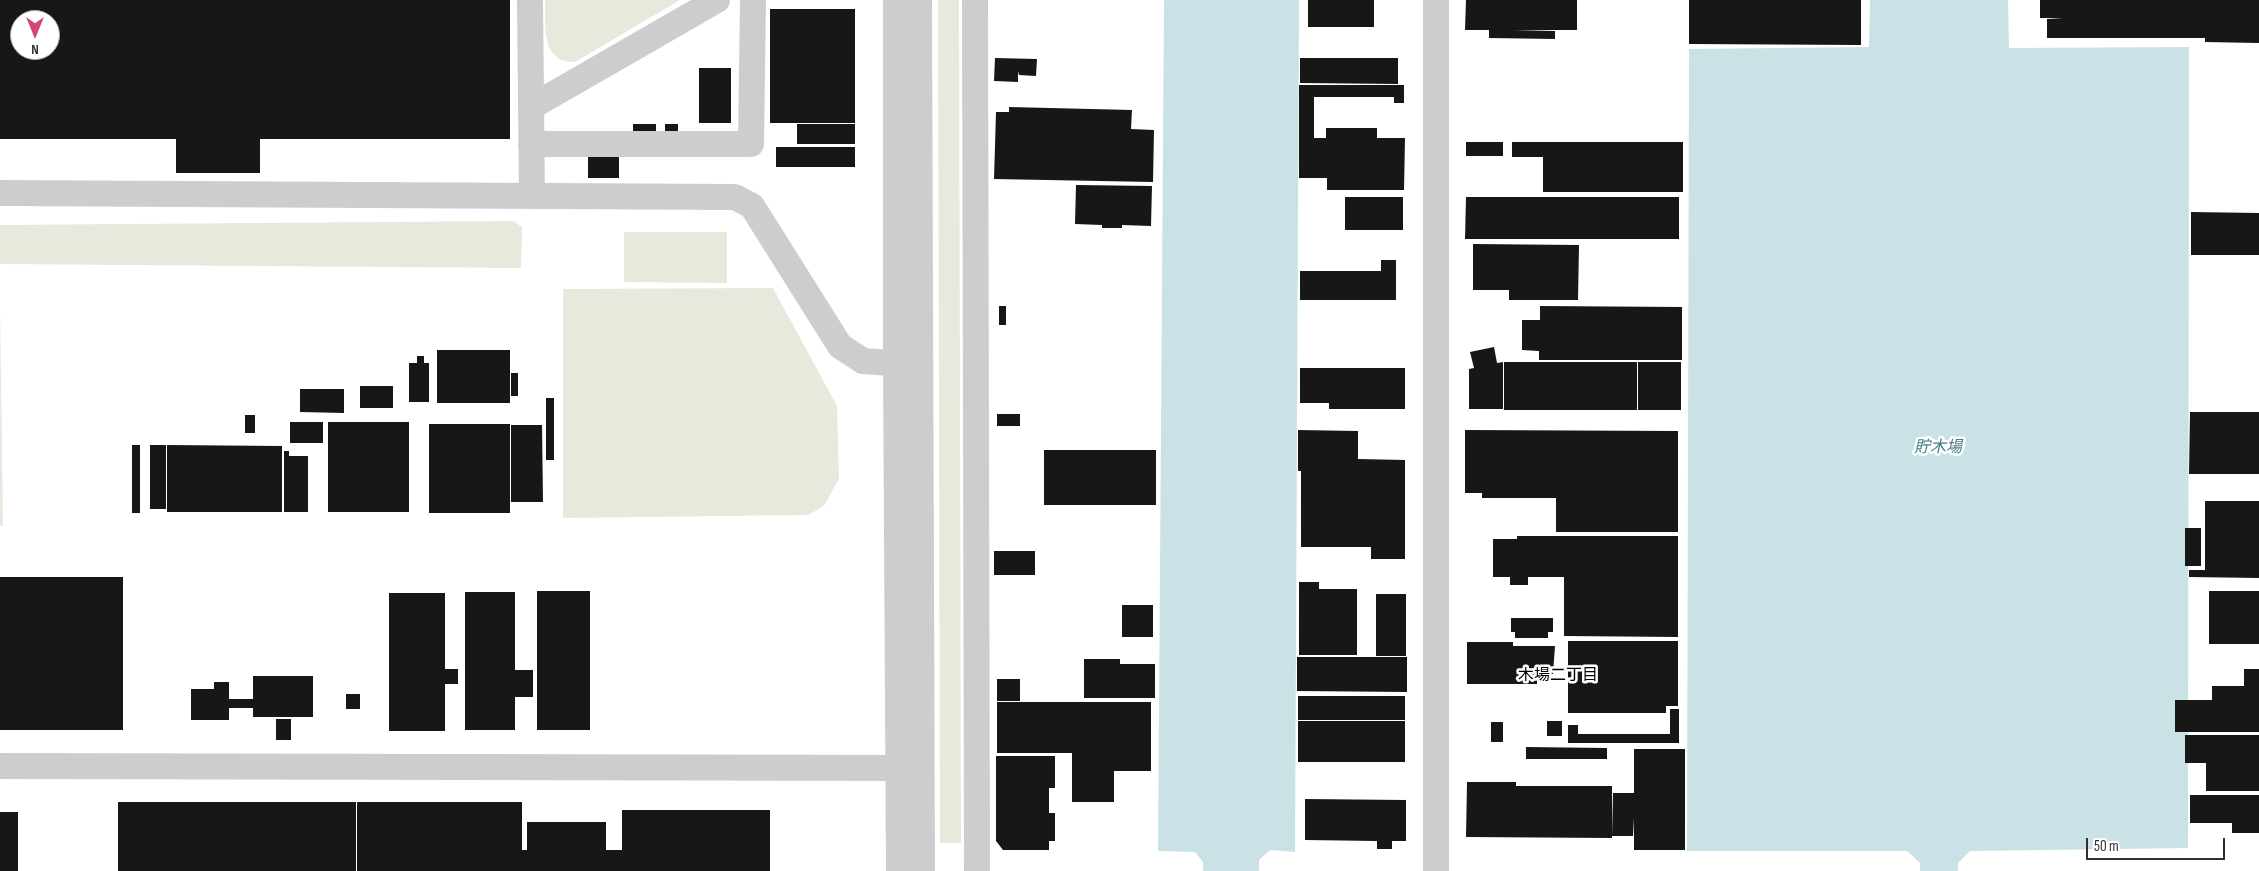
<!DOCTYPE html>
<meta charset="utf-8">
<style>
body{margin:0}
#map{position:relative;width:2259px;height:871px;overflow:hidden;background:#fff;font-family:"Sofia Sans Condensed",sans-serif}
canvas{display:block}
.north{position:absolute;left:10px;top:10px;width:50px;height:50px;box-sizing:border-box;background:#fff;border:1px solid #acacac;border-radius:50%;rotate:180deg;font-size:14px;font-weight:700;line-height:20px;text-align:center;color:#303030}
.north::after{content:'';display:block;margin:auto;width:18px;height:22px;background:#d44678;clip-path:polygon(50% 0,100% 100%,50% 72%,0 100%)}
.scale{position:absolute;left:2086px;top:838px;width:139px;height:22px;box-sizing:border-box;border:2px solid #303030;border-top:0;padding-left:6px;font-size:15px;line-height:18px;white-space:nowrap;color:#303030;-webkit-text-stroke:4px #fff;paint-order:stroke}
</style>
<div id="map">
<canvas width="2259" height="871"></canvas>
<div class="north">N</div>
<div class="scale">50 m</div>
</div>
<script>
const ctx = document.querySelector('canvas').getContext('2d');
ctx.lineJoin = 'round';
function paint(path, color) { ctx.fillStyle = color; ctx.fill(path, 'evenodd'); }
function strokePath(path, color, width, dash) { ctx.strokeStyle = color; ctx.lineWidth = width; ctx.lineCap = dash ? 'butt' : 'round'; ctx.setLineDash(dash || []); ctx.stroke(path); }
function drawText(font, color, halo, rows, align = 'center') {
  ctx.font = font + ' "Sofia Sans Condensed","Noto Sans JP",sans-serif'; ctx.lineWidth = 5; ctx.setLineDash([]); ctx.textBaseline = 'middle'; ctx.strokeStyle = halo; ctx.fillStyle = color; for (const [text, x, y, turn = 0] of rows) {
    ctx.save(); ctx.translate(x, y); ctx.rotate((+turn || 0) * Math.PI / 180); ctx.textAlign = isNaN(turn) ? turn : align; if (halo) ctx.strokeText(text, 0, 0); ctx.fillText(text, 0, 0); ctx.restore();
  }
}
paint(new Path2D(`
 M545 0H680L575 62C540 63 546 24 545 0Z
 M938 0H959L961 843H940Z
 M513 221 522 227 521 268 0 264V225Z
 M624 232H727V283L624 282Z
 M773 288 837 406 839 479 824 506 808 515 563 518V289Z
 M0 306 3 526H0Z`), '#e7e9dd');
paint(new Path2D(`
 M1164 0H1299L1295 852 1270 850 1259 860V871H1203V862L1195 852 1158 851Z
 M1870 0H2008L2009 48 2189 47 2188 848 1970 851 1958 863V871H1920V863L1907 851H1687L1689 49 1869 47Z`), '#cae2e5');
paint(new Path2D(`
 M0 0H510V139H260V173H176V139H0ZM20 20H50V50H20Z
 M1308 0H1374V27H1308Z
 M1466 0H1577V30H1513L1555 31V39L1489 38V30H1465Z
 M1689 0H1861V45L1689 44Z
 M2040 0H2259V43L2205 42V38H2047V19L2063 18H2040Z
 M770 9H855V123H770Z
 M995 58 1037 59 1036 76 1019 75 1018 71V82L994 81Z
 M1300 58H1398V84L1300 83Z
 M699 68H731V123H699Z
 M1299 85H1404V103H1394V97H1314V138H1326V128H1377V138H1405L1404 190H1327V178H1299Z
 M1009 107 1132 110 1131 129 1154 130 1153 182 994 179 996 112H1009Z
 M633 124H656V135H633Z
 M665 124H678V135H665Z
 M797 124H855V144H797Z
 M1466 142H1503V156H1466Z
 M1512 142H1683V192H1543V157H1512Z
 M776 147H855V167H776Z
 M588 155 619 156V178H588Z
 M1076 185 1152 186 1151 226 1122 225V228H1102V225L1075 224Z
 M1345 197H1403V230H1345Z
 M1466 197H1679V239H1465Z
 M2191 212 2259 213V255H2191Z
 M1473 244 1579 245 1578 300H1509V290H1473Z
 M1381 260H1396V300H1300V271H1381Z
 M999 306H1006V325H999Z
 M1540 306 1682 307V360H1539V351L1522 350V320H1540Z
 M1494 347 1497 363 1503 362V409H1469V369L1474 368 1470 352Z
 M437 350H510V403H437Z
 M417 356H424V363H429V402H409V363H417Z
 M1504 362H1637V410H1504Z
 M1638 362H1681V410H1638Z
 M1300 368H1405V409H1329V403H1300Z
 M511 373H518V396H511Z
 M360 386H393V408H360Z
 M300 389H344V413L300 412Z
 M546 398H554V460H546Z
 M2190 412H2259V474H2189Z
 M997 414H1020V426H997Z
 M245 415H255V433H245Z
 M290 422H323V443H290Z
 M328 422H409V512H328Z
 M429 424H510V513H429Z
 M511 425H542L543 502H511Z
 M1298 430 1358 431V459L1405 460V559H1371V547H1301V471H1298Z
 M1465 430 1678 431V532H1556V498H1482V493H1465Z
 M132 445H140V513H132Z
 M150 445H166V509H150Z
 M167 445 282 446V512H167Z
 M1044 450H1156V505H1044Z
 M284 451H289V456H308V512H284Z
 M2205 501H2259V578L2189 577V570H2205Z
 M2185 528H2201V566H2185Z
 M1517 536H1678V637L1564 636V577H1528V585H1510V577H1493V539H1517Z
 M994 551H1035V575H994Z
 M0 577H123V730H0Z
 M1299 582H1319V589H1357V655H1299Z
 M537 591H590V730H537Z
 M2209 591H2259V644H2209Z
 M465 592H515V670H533V697H515V730H465Z
 M389 593H445V669H458V684H445V731H389Z
 M1376 594H1406V656H1376Z
 M1122 605H1153V637H1122Z
 M1511 618H1553V632H1548V638H1515V632H1511Z
 M1568 641H1678V706H1666V713H1568Z
 M1467 642H1513V646H1555L1553 674H1537V684H1467Z
 M1297 657H1407V692L1297 691Z
 M1084 659H1120V664H1155V698H1084Z
 M2244 669H2259V732H2175V700H2212V686H2244Z
 M253 676H313V717H253V708H229V720H191V689H214V682H229V699H253Z
 M997 679H1020V701H997Z
 M346 694H360V709H346Z
 M1298 696H1405V720H1298Z
 M997 702H1151V771H1114V802H1072V753H997Z
 M1670 709H1679V743H1568V725H1578V734H1670Z
 M276 719H291V740H276Z
 M1298 721H1405V762H1298Z
 M1547 721H1562V736H1547Z
 M1491 722H1503V742H1491Z
 M2185 735H2259V791H2206V763H2185Z
 M1526 747 1607 748V759H1526Z
 M1634 749H1685V850H1634V818L1633 836H1612L1613 793H1634Z
 M996 756H1055V788H1049V813H1055V841H1049V850H1003L996 841Z
 M1467 782H1516V786H1612V838L1466 837Z
 M2190 795H2259V833H2232V823H2190Z
 M1305 799 1406 800V841H1392V849H1377V841L1305 840Z
 M118 802H356V871H118Z
 M357 802H522V850H527V822H606V850H622V810H770V871H357Z
 M0 812H18V871H0Z`), '#171717');
strokePath(new Path2D(`
 M530 0 532 196
 M896 0V364L899 871
 M919 0 922 871
 M975 0 977 871
 M1436 0V871
 M531 107 717 0
 M531 144H751L753 0
 M0 193 735 197 752 206 840 346 863 361 919 365
 M0 766 921 768`), '#cdcdcd', 26);
drawText('italic 16px', '#437d85', '#fff', [
 ["貯木場",1938,448]
]);
drawText('16px', '#000', '#fff', [
 ["木場二丁目",1558,676]
]);
</script>
